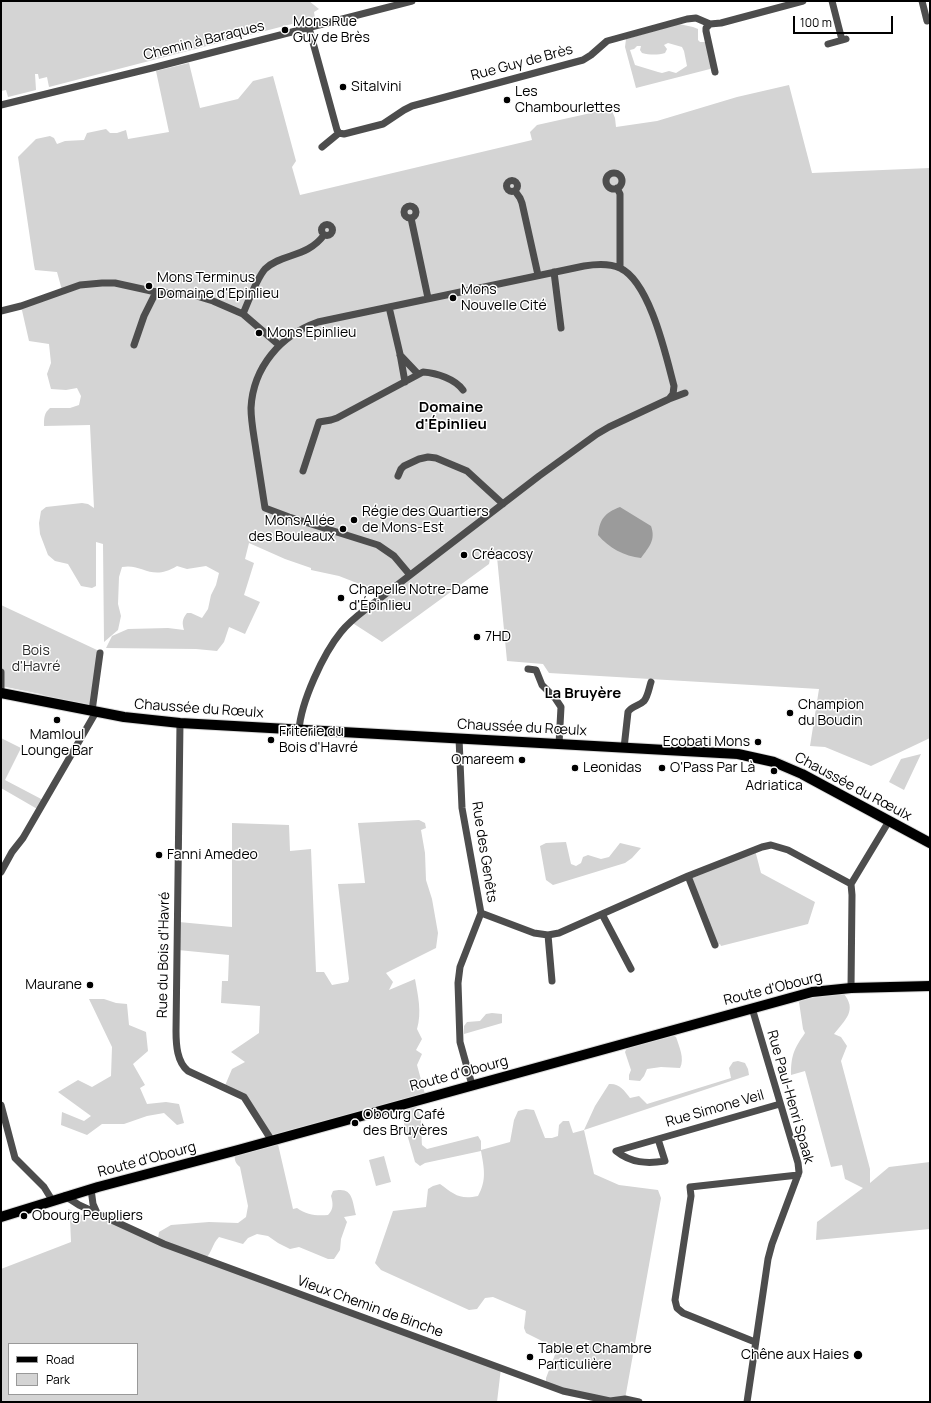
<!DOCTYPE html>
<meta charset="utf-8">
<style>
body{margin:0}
#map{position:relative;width:931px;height:1403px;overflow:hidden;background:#fff;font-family:Manrope,sans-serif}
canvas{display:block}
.frame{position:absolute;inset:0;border:2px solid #000;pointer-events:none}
.legend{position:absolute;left:8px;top:1343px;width:130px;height:52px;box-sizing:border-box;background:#fff;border:1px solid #999;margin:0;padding:5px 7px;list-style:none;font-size:12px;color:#000}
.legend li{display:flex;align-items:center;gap:8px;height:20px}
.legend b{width:20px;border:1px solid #999}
.scale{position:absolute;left:793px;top:16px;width:100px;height:18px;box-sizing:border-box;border:2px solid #000;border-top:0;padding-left:5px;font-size:12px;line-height:14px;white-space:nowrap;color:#000;-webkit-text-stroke:3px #fff;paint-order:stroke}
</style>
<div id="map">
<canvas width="931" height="1403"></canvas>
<div class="frame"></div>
<ul class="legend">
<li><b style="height:5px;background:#000"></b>Road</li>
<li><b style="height:11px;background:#d4d4d4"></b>Park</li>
</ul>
<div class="scale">100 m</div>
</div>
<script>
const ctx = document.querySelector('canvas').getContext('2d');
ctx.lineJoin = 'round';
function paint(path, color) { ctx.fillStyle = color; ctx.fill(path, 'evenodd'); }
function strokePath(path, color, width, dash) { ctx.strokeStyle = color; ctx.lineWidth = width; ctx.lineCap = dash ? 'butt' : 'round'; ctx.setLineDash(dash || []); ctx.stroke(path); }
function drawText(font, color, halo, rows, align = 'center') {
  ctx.font = font + ' Manrope,sans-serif'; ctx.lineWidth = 3; ctx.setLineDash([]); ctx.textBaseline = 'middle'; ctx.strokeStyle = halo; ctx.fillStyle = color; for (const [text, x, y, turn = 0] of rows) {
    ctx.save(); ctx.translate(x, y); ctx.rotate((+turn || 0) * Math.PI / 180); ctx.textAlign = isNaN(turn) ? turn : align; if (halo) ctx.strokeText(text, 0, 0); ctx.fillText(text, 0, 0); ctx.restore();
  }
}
paint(new Path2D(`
 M1 1H309L319 9 314 12 315 18 49 87 47 77 39 79 38 74H35L36 90 8 97 6 90 1 91Z
 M679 24 693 27 698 29V40L700 42H706L712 66 710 69 636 88 625 47 626 39ZM668 43 682 47 684 51 687 66 676 73 669 71 662 73 658 72 635 65 630 50 634 49 637 46H641L640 50 642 53C650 55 658 55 665 53L667 49 664 45Z
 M189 63 200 108 238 99 253 81 273 76 296 161 292 167 300 195 528 141 532 140 530 132 537 125 591 113C599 110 604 108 612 111L615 118 616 127 657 121 737 97 789 85 812 173 930 168V738L871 766 825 747 810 746 819 689 549 673 543 664 507 661 497 557 490 559 489 564 382 642 351 622 382 596 380 592 339 576 311 570V568L285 559 249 543 245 559 254 563 244 595 260 602 245 634 229 627 224 642 217 651 196 649 106 648 112 636 128 629 168 628 184 630C182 623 182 619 187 613H191L202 618 208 609 211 595 216 585 219 573 206 566 187 569 177 566C151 582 143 563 122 567L119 577 118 604 121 616 118 630 104 642 103 544 96 542V586L92 588 81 586 68 564 55 561 48 555 40 534 39 523 41 511 46 507 82 503 88 504 94 508 90 425 44 426C44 418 44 413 50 408H70L79 405 81 396 77 388 66 390 51 389 47 374 51 363 49 344 29 341 21 306 62 290 57 272 35 270 34 265 18 157 36 139 50 136 54 138 57 144 65 141 84 140 87 133 106 129 110 133H117L126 130 128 139 169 132 156 71Z
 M1 605 97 650 100 653 92 711 40 694 1 686Z
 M1 738 21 748 5 780 45 801 39 810 1 788Z
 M921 754 904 790 889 782 901 759Z
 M419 820 425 823 426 828 421 830 425 853 426 880 432 899 438 933 436 948 386 973 393 982 389 990 415 979C418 996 422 1012 417 1029L422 1039 416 1050 422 1054 417 1065 426 1098 412 1102C424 1112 421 1130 422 1145L427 1149 478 1136 481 1141V1150L510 1142 514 1120 518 1111 526 1109 534 1110 545 1138H552L558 1136 559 1125 563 1121H569L573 1133 584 1130 595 1106 609 1084C619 1083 624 1090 630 1098L639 1096 647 1104 731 1078 729 1068 733 1062 738 1061 745 1063 748 1069 749 1075 584 1130 594 1174 619 1185 658 1190 661 1198 625 1399 610 1401 546 1385V1378L556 1352 552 1346 526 1333 524 1328 526 1311 493 1297 485 1298 477 1309 469 1310 381 1270 375 1263 393 1211 426 1207 428 1189 433 1186 440 1184C454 1194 459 1200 478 1196 487 1180 484 1168 481 1151L425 1163 420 1166 415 1162 399 1106 277 1140 293 1209 297 1208C307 1215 316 1216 328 1215 334 1209 333 1203 331 1196L333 1191C353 1186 352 1200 356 1215L344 1217 347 1222 341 1239 340 1250 334 1259H328L299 1247 290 1249 278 1243 268 1236 257 1234 248 1238 243 1244 219 1237C212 1244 212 1253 205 1259L501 1368 497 1402H1V1269L71 1242 70 1219 68 1209 94 1220 97 1213 158 1239 159 1232 171 1225 209 1222 238 1223 246 1217 248 1206 240 1167C235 1163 234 1159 235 1153L272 1141 244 1097 224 1088 232 1069 245 1062 231 1052 259 1033 260 1006 221 1003 222 981H228L229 955 178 950 179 922 232 927V823L289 825 290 851 311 849 316 972H324L332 985 348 982 349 979 338 884 365 883 358 823ZM9 1344H137V1394H9Z
 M566 842 571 864 576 866 581 863 583 857 588 855 601 859 609 857 620 843 641 848 632 858 625 863 553 885 546 880 540 846 546 843Z
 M755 850 761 873 815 902 808 924 721 946 720 944 715 945 688 876Z
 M843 993C858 1010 845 1020 834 1034L841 1037 847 1046 841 1061 870 1169V1183L889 1167 930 1162V1229L816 1240 817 1222 863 1188 845 1179 842 1165 831 1167 805 1071 791 1075C791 1055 794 1049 805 1033L803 1029 799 1002C811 993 829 994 843 993Z
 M89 999H104L116 1003 127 1004 129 1025 146 1032 148 1051 133 1064 145 1085 140 1088 147 1104 166 1102 179 1104 184 1123 177 1125 164 1113 147 1116 124 1124H102L87 1135 61 1125 62 1112 84 1121 91 1116 58 1092 78 1080 92 1087 111 1076 112 1047Z
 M492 1013 502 1014V1023L464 1034V1026L467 1022 480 1021 486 1014Z
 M671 1034 676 1037C679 1046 685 1059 680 1068L661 1067 647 1069 644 1076 640 1081 629 1080V1075L631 1070 625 1052 627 1048Z
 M384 1156 391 1182 376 1186 369 1160Z`), '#d4d4d4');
paint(new Path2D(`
 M620 507 651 526C656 540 649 547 641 558 624 556 609 548 598 535 600 518 605 513 620 507Z`), '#9b9b9b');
const major = new Path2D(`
 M1 693 124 717 180 723 738 754 774 762 802 774 930 843
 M1 1217 98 1187 238 1150 812 992 851 988 930 986`);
strokePath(major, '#dbdbdb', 12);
strokePath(new Path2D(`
 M832 1 842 40
 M922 1 927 21
 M710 24 706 28V31L715 72
 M309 28 337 130 339 133 344 134 383 124 404 110 412 106 583 60 591 55 607 41 687 19 696 18 710 24 721 23 803 1
 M828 44 846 39
 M1 105 152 68 412 1
 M322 147 339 133
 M606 181a8 8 0 1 1 16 0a8 8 0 1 1-16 0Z
 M506.5 186a5.5 5.5 0 1 1 11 0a5.5 5.5 0 1 1-11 0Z
 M617 188 620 194V268
 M515 191 520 198 522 203 538 275
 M404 212a6 6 0 1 1 12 0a6 6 0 1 1-12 0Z
 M411 218 428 298
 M321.5 230a5.5 5.5 0 1 1 11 0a5.5 5.5 0 1 1-11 0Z
 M554 272 561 328
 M389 307 400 354 405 382
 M1 311 21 306 80 285 102 283H115L156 292 190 294 213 301 243 314 279 345
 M243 314C248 302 257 278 265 269 282 253 307 258 324 235
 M134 345 144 316 156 292
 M400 355 418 374
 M669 399 685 393
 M303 471 319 422 331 420 337 418 423 372C437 373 455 379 463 390
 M398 476 401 469 404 466 419 459 428 457 436 458 467 471 503 504
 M528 669 536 670 542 685 555 698 561 707 559 744
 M1 672V689
 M92 711 100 653
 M180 723 176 1031C176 1045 177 1062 188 1071L244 1097 272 1141
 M299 730C301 702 323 654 341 632 348 623 357 616 366 609L539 476 597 434 609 427 669 399 673 394 674 386C666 356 650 282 620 268 609 263 596 264 584 266L318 322C281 335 253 367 251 408 251 422 254 436 256 450 259 470 262 489 265 508L289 517 378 545 394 556 410 575
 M459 738 462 808 481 913 460 967 458 983 460 1042 472 1085
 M624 748 628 712C632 706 639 706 644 701 648 696 649 688 651 682
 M1 872 12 852 23 838 96 712
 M688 876 715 945
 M481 913 534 933 548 935 559 933 688 876 762 847 771 845 788 850 851 884
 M602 914 631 969
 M548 935 552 981
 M851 988 852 895 851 884 889 821
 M1 1105 15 1158 44 1187 52 1200
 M658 1139 665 1161C647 1164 631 1163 616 1151L780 1104
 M91 1189 93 1204 97 1213
 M65 1196 79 1205 164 1244 563 1391 610 1401 625 1399 639 1402
 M755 1342 683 1313 677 1308 675 1300 691 1196 690 1187 798 1175
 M747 1402 768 1259 772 1244 799 1172 798 1163 752 1008`), '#4d4d4d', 7);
strokePath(major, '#000', 10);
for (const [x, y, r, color] of [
 [285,30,4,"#000"],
 [343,87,4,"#000"],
 [507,100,4,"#000"],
 [149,286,4,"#000"],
 [453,298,4,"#000"],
 [259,333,4,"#000"],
 [354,520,4,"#000"],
 [343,529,4,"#000"],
 [464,555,4,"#000"],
 [341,598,4,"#000"],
 [477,637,4,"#000"],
 [790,713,4,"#000"],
 [57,720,4,"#000"],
 [271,740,4,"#000"],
 [758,742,4,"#000"],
 [522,760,4,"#000"],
 [575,768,4,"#000"],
 [662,768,4,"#000"],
 [774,771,4,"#000"],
 [159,855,4,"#000"],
 [90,985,4,"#000"],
 [355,1123,4,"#000"],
 [24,1216,4,"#000"],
 [858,1355,5,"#000"],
 [530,1357,4,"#000"]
]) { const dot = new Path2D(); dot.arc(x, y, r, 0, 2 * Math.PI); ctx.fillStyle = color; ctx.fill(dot); strokePath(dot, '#fff', 1.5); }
drawText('14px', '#000', '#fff', [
 ["Mons Rue",293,22],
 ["Guy de Brès",293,38],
 ["Sitalvini",351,87],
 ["Les",515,92],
 ["Chambourlettes",515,108],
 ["Mons Terminus",157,278],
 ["Domaine d'Epinlieu",157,294],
 ["Mons",461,290],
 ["Nouvelle Cité",461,306],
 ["Mons Epinlieu",267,333],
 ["Régie des Quartiers",362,512],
 ["de Mons-Est",362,528],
 ["Mons Allée",335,521,"right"],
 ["des Bouleaux",335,537,"right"],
 ["Créacosy",472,555],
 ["Chapelle Notre-Dame",349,590],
 ["d'Épinlieu",349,606],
 ["7HD",485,637],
 ["Champion",798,705],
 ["du Boudin",798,721],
 ["Friterie du",279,732],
 ["Bois d'Havré",279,748],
 ["Mamloul",57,735,"center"],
 ["Lounge Bar",57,751,"center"],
 ["Ecobati Mons",750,742,"right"],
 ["Omareem",514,760,"right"],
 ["Leonidas",583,768],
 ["O'Pass Par Là",670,768],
 ["Adriatica",774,786,"center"],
 ["Fanni Amedeo",167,855],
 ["Maurane",82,985,"right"],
 ["Obourg Café",363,1115],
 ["des Bruyères",363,1131],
 ["Obourg Peupliers",32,1216],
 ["Table et Chambre",538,1349],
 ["Particulière",538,1365],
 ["Chêne aux Haies",849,1355,"right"]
], 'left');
drawText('14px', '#000', '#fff', [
 ["Chemin à Baraques",204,41,-14],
 ["Rue Guy de Brès",522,63,-15],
 ["Chaussée du Rœulx",199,709,4],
 ["Chaussée du Rœulx",522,728,3],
 ["Chaussée du Rœulx",853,787,28],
 ["Rue des Genêts",484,852,81],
 ["Rue du Bois d'Havré",164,955,-89],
 ["Route d'Obourg",773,989,-14],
 ["Route d'Obourg",459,1074,-15],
 ["Rue Paul-Henri Spaak",790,1097,74],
 ["Rue Simone Veil",715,1109,-16],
 ["Route d'Obourg",147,1160,-15],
 ["Vieux Chemin de Binche",370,1307,20]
]);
drawText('14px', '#2b2b2b', '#fff', [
 ["Bois",36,651],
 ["d'Havré",36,667]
]);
drawText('bold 15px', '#000', '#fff', [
 ["Domaine",451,408],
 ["d'Épinlieu",451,425],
 ["La Bruyère",583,694]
]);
</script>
